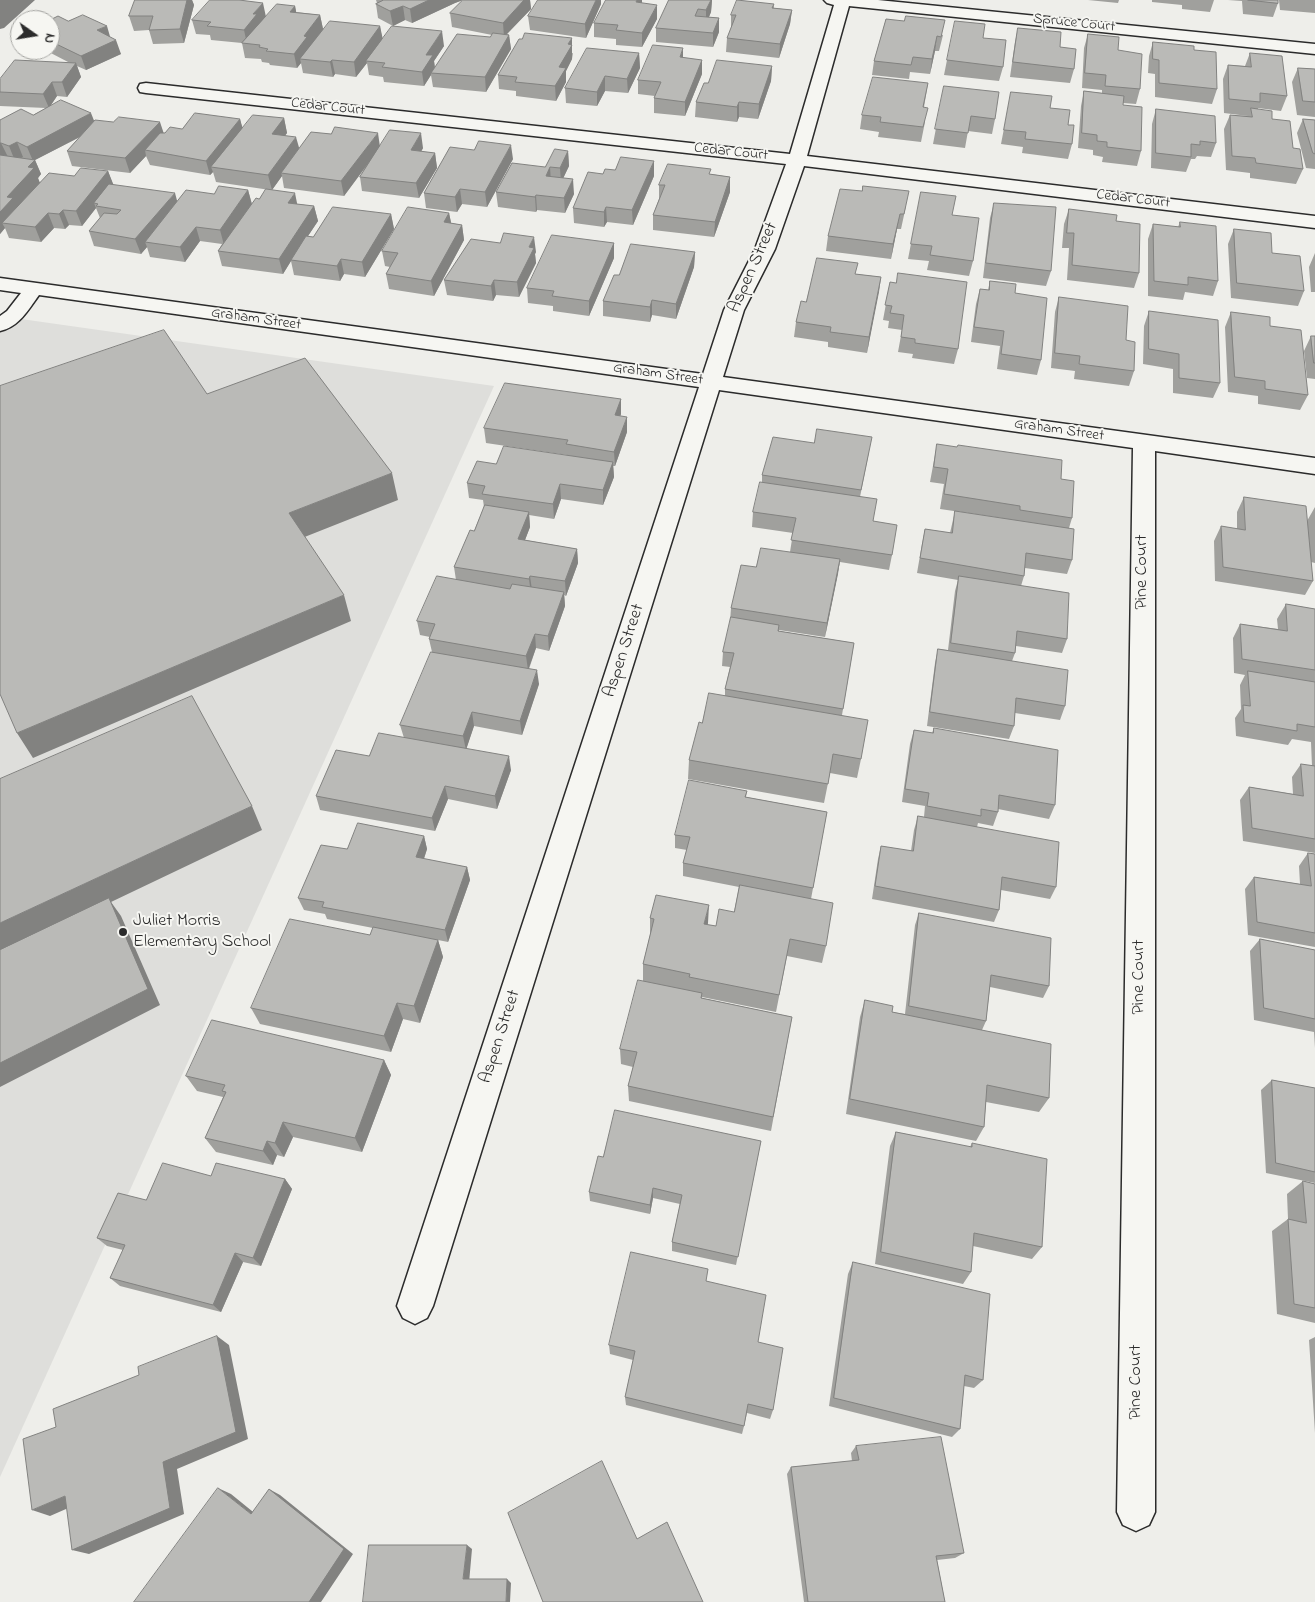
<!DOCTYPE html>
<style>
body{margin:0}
#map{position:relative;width:1315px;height:1602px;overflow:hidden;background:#eeeeea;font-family:"Indie Flower",sans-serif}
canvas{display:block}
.north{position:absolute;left:10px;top:10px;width:50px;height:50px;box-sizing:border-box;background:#f6f6f2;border:1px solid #a5a5a2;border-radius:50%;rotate:103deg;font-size:14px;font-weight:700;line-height:20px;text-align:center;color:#2b2b2b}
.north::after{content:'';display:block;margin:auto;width:18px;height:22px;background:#2b2b2b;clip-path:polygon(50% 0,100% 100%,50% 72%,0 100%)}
</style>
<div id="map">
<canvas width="1315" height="1602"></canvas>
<div class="north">N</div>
</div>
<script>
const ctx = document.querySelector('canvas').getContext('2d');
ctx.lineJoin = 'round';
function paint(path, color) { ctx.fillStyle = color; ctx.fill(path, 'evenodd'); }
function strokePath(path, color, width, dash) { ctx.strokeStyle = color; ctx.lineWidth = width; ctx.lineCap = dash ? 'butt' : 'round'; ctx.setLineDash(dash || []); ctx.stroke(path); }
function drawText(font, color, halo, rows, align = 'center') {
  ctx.font = font + ' "Indie Flower",sans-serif'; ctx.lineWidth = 4; ctx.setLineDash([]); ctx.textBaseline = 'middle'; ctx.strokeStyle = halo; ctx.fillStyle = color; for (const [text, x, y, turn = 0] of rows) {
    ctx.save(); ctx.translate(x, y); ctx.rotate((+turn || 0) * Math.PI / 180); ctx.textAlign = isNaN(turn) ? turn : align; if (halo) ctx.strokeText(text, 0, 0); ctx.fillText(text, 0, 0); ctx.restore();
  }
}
paint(new Path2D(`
 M0 316 494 386 0 1477Z`), '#dededb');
const minor = new Path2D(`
 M824 0H878L1315 44V54L849 6 807 156 1315 216V228L804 166 775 249 744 310 723 377 1315 458V474L1155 451V1512L1149 1525 1136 1531 1123 1525 1117 1512 1133 448 719 390 433 1306 427 1318 415 1324 403 1318 397 1306 699 387 39 295C28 310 19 327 0 331V316L7 311 21 293 0 290V278L703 374 724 310 755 249 786 164 146 93 140 92 138 88 140 84 146 83 790 154 834 5 827 3Z`);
strokePath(minor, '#2b2b2b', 3);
paint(minor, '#f6f6f2');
paint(new Path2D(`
 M135 0H192L194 5 184 43 153 44 149 30 134 31 129 16Z
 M376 0H530L531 9 507 34 509 35 511 49 486 92 433 87 431 75 424 86 384 82 383 77 369 75 367 63 356 77 335 74 333 77 303 73 301 63 297 68 270 65 269 63 262 62 261 59 245 58 242 43 211 40 210 35 196 34 192 20 266 16 295 6 296 12 320 15 323 29 380 26 382 39 444 46 434 61 435 67 490 37 492 35 452 27 450 13 463 0 455 3 412 23 405 20 393 26 378 18 376 4 377 3Z
 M669 0H712L711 12 709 17 719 18V32L713 47 656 42V28Z
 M1088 0H1119L1118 3Z
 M1152 0H1214L1210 12 1182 9V5L1152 2Z
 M1228 0H1278V3L1273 17 1243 14 1242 1Z
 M1279 0H1315V13L1280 10Z
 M642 3 657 19 642 47 616 45V39L594 37V23Z
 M601 4 586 38 530 30 528 16Z
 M774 4V8L792 10 790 24 779 58 726 52 727 38 731 28V15Z
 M886 19 943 35 939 51H935L930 74 910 72 909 79 872 75 874 61Z
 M50 20 68 21 110 37 121 54 86 70 77 66 81 77 67 97 57 96 51 105 94 121 164 133 182 129 240 119 242 128 284 118 287 133 285 135 299 149 380 145 423 148 421 152 435 153 437 168 419 198 362 191 360 177 365 168 344 196 284 188 282 176 272 190 297 204 314 206 318 221 308 236 313 237 391 214 394 229 365 277 344 274 340 281 294 275 291 261 283 274 222 266 218 251 222 244 200 241 185 262 150 257 147 247 141 254 94 246 89 231 100 218 96 208 82 226 69 225 65 229 54 228 41 242 9 238 5 228 0 234V120L33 115 46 108 0 106V79L70 63 45 50H50ZM80 137 67 151 72 166 130 173 146 156 150 165 210 175 213 172 216 182 270 190 259 199 252 204 248 190 214 194 177 202 113 185 108 171 39 182 38 178 41 174 35 160Z
 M1018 28 1060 47 1074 69 1070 83 1010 77 1015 42Z
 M1088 34 1118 50 1140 89 1136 104 1123 103V105L1141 151 1137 166 1102 162 1103 157 1093 155V150L1078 148 1081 106 1084 91 1102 93V90L1082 88 1084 48Z
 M983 38 1003 67 999 81 944 75 947 60Z
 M1153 42 1217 89 1212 104 1155 97V74L1148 73 1149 56Z
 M573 53 572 59 566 71V82L556 101 516 96V91L499 89 498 75Z
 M639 53 640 68 628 93 605 91 597 106 566 103 565 88Z
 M1250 53 1287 96 1281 111 1258 108V109L1272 119 1293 148 1303 169 1296 184 1250 178V173L1226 170 1224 129 1230 115 1248 116 1224 113 1223 79 1228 65 1245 66Z
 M683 58 702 60V74L685 116 654 113V98L655 96 638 94V80Z
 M772 66 771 81 758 119 739 117 737 122 695 117 696 102 708 83Z
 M1298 68 1315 69V117L1297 115 1292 82Z
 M928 83 924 107 925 122 921 142 878 137 879 132 860 129 862 115Z
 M944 86 995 119 992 134 968 131 965 148 933 144Z
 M1011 92 1050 108 1068 125 1072 144 1068 159 1022 153 1023 147 1001 144Z
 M1156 109 1216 143 1211 157 1197 156 1195 159H1191L1186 172 1151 168 1152 124Z
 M1303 119 1315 120V169L1306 168 1297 133Z
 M568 151 569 166 563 178 574 194 565 213 537 210 536 212 498 207 496 192 545 167Z
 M513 159 487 207 462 204 457 212 426 208 424 193Z
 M615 170 654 176 633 225 607 222 604 227 574 223 573 208 603 174Z
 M711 174 730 177V192L714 237 653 230V215L659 199V185Z
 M921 192 952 215 973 261 969 276 927 270 929 261 908 259Z
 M994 203 1051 271 1046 286 983 278 990 218Z
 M906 206 901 229H897L891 259 826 251 828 236Z
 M1069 209 1139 273 1134 288 1067 280 1069 248H1062L1064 224Z
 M449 213 451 223 462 225 464 240 434 296 389 289 386 274 390 267 385 266 382 251Z
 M1180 222 1218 281 1213 296 1185 292 1183 300 1148 296V239L1153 224 1178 227Z
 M1234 229 1272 253 1304 291 1298 306 1231 298 1228 244Z
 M614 243V258L589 316 553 311V306L528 303 527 288Z
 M536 252 535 254 536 263 519 297 496 295 493 301 447 295 444 280Z
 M695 252 694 267 676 319 652 315 650 322 603 316V301L619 275Z
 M1315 253V292H1311L1309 267Z
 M856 274 881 277 867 353 828 347V342L794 337 796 322 806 302Z
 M990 281 1015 293 1041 360 1037 375 997 369 1000 346 971 342 976 304 980 289 988 290Z
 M890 282 958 349 954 364 912 358 913 354 898 352 902 330 888 328 889 321 883 320Z
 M1059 297 1126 340 1134 371 1129 386 1074 379 1075 371 1051 368 1055 312Z
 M1149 311 1220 383 1213 398 1173 393V369L1143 364 1144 326Z
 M1231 312 1270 326 1308 395 1300 410 1258 404V396L1228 392 1225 327Z
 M1311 336H1315V379L1307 378 1304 351Z
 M621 399V414L620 416 627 432 615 466H613L614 477 603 505 561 499 554 519 529 515 530 527 525 540 577 549 578 563 566 596 564 595 565 606 549 651 536 648 529 669 539 684 522 735 474 726 466 749 511 770 497 809 448 799 435 831 320 810 316 796 369 756 404 738 400 725 432 652 429 639 430 637 420 635 417 621 456 580 454 567 474 531 484 507 483 500 469 498 467 483 496 464 567 455 486 443 484 428Z
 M937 444 1061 479 1072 518 1069 528 1072 560 1067 574 1025 568 1024 576 1021 586 1067 639 1062 653 1016 646 1015 653 1012 661 1065 706 1060 720 1015 713 1014 726 1009 739 927 726 935 663 938 649 948 650 955 591 958 580 917 573 922 544 925 529 950 533 955 511 1016 520 940 509 944 484 930 482Z
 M869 452 860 497 892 555 889 570 840 562 825 637 779 630V631L854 643 842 715 861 759 857 778 830 773 824 803 688 779 689 760 702 723 725 695V689L730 667 722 666 723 652 730 622 731 608 756 567 790 552 793 533 752 527 753 512 762 482V475Z
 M1244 497 1307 521 1315 507V563L1311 562 1313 581 1305 595 1215 581 1214 541 1221 526 1237 529V512Z
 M1286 604 1315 609V853L1243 841 1240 800 1249 787 1293 794 1292 777 1301 764 1312 766 1311 742 1292 739 1288 745 1236 736 1235 718 1241 709 1240 685 1245 675 1234 673 1233 638 1240 624 1278 629 1277 619Z
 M934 728 1055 805 1049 819 998 809V812L993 826 978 823 977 827 1056 887 1050 899 1001 890 999 910 994 922 872 899 878 859 881 846 911 851 914 830 918 816 924 817 925 806 902 802 910 744 914 730 932 733Z
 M747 791 746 797 827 812 811 899 826 946 822 963 787 956 776 1012 702 997V998L792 1017 771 1131 629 1101 628 1086 633 1067 621 1064 620 1049 643 981V964L650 935V918L708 923 707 925 716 926 734 912 739 887 683 876V863L687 850 675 848V835Z
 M424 836 427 849 424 859 467 867 470 880 448 942 438 940 443 957 420 1023 403 1019 391 1052 260 1024 251 1008 370 935 373 928 327 919 325 914 304 910 298 898 347 849Z
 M1308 853 1315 854V947L1248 935 1245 889 1254 877 1300 884 1299 866Z
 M919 913 1049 986 1043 998 990 987 986 1021 982 1030 1049 1098 1039 1112 986 1102 984 1127 976 1141 846 1114 860 1017 865 1000 892 1012 905 1014 915 925Z
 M1260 939 1315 950V1048L1314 1032 1254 1020 1250 951Z
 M384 1060 391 1075 362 1152 293 1137 284 1157 277 1155 273 1165 216 1152 205 1138 223 1097 197 1091 186 1076Z
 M1272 1080 1315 1088V1183L1266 1173 1261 1090Z
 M896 1132 970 1147 972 1143 1042 1247 1032 1259 973 1246 971 1272 963 1284 875 1264 890 1146Z
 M761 1141 736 1265 672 1251V1242L680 1204 653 1198 650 1214 590 1201 589 1192 603 1157Z
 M211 1176 285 1179 292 1189 261 1266 243 1262 221 1312 120 1286 110 1278 123 1250 107 1246 97 1238 146 1200Z
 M1303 1181 1315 1184V1323L1277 1314 1272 1231 1288 1219 1287 1194Z
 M853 1262 983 1380 974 1388 964 1386 960 1429 952 1437 829 1406 848 1274Z
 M707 1281 758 1342 773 1410 770 1419 747 1413 744 1426 742 1434 626 1405 625 1397 633 1360 610 1354 609 1345Z
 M1315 1337V1433L1309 1340Z
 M856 1446 964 1553 955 1558 937 1560 945 1602H804L787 1474 791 1467 852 1461 851 1453Z`), '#a0a09d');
paint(new Path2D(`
 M0 0H35L4 28 0 29Z
 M187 0H192L194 5 184 43 180 29Z
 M429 0H463L455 3 412 23 410 9Z
 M524 0H530L531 9 504 37 503 23Z
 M596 0H601V4L586 38 585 24Z
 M637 0H642V4L636 2Z
 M711 0H712L711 12 706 24V10Z
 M263 3 266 17 247 44 244 30 253 14Z
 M657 5V19L642 47V33Z
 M295 6 298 21 290 12Z
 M403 6 405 20 393 26 390 11Z
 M792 10 790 24 779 58 780 44Z
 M320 15 323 29 300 59 301 63 297 68 294 54 304 36Z
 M719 18V32L713 47V33Z
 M107 26 111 40 97 30Z
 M380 26 383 40 366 61 367 63 356 77 354 62Z
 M442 31 444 46 434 61 435 70 431 73V75L424 86 422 72 426 55Z
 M509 35 511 49 486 92 485 77Z
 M937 36 935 51 930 74 932 59Z
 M572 38V59L566 71V82L556 101 555 86 559 67 568 44Z
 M116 40 121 54 86 70 81 56Z
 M683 48V63L680 57Z
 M639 53 640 68 628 93 627 79Z
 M332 60 335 74 333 77 330 62Z
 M702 60V74L685 116V102Z
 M76 63 81 77 67 97 62 82Z
 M772 66 771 81 758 119 759 104Z
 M605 76V91L597 106V92Z
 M52 82 57 96 49 108 43 94Z
 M739 102V117L737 122V107Z
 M91 113 97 128 35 160 41 174 38 178 40 183 2 223 5 228 0 234V212L7 197 33 161 27 147Z
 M284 118 287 133 276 149 272 134Z
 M240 119 244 133 211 167 213 172 210 175 206 161Z
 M160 122 165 137 145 150 146 156 130 173 125 158Z
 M378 133 380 147 344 196 341 181Z
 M421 133 423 148 413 165 411 150Z
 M296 137 300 151 281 173 282 176 272 190 268 175Z
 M17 142 23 157 15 161 9 146Z
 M0 143H1L8 157 0 159Z
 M511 145 513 159 487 207 485 192Z
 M568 151 569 166 561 183 560 168Z
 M435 153 437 168 419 198 416 183Z
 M654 161V176L633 225 632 210Z
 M550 167 551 182 546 176Z
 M108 171 114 186 98 204 94 203 96 208 82 226 76 211Z
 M730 177V192L714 237 715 222Z
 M573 179 574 194 565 213 564 198Z
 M460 189 462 204 457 212 455 197Z
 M248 190 252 205 224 245 220 230Z
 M175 193 179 208 145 242 147 247 141 254 135 239Z
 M295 193 298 208 288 203Z
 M536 195 537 210 536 212 535 197Z
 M314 206 318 221 292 260H291V261L283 274 279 259Z
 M606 207 607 222 604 227V212Z
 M63 210 69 225 65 229 59 214Z
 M48 213 54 228 41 242 35 227Z
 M449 213 452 227 444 222Z
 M391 214 394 229 365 277 362 262Z
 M900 214 891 259 893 244Z
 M462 225 464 240 434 296 431 281Z
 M196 227 200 241 185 262 180 247Z
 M534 237 536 252 535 254 536 263 519 297 517 282 529 247Z
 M614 243V258L589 316V301Z
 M695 252 694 267 676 319V304Z
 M341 259 344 274 340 281 337 266Z
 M881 277 879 292 867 353 869 337Z
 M494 280 496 295 493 301 491 286Z
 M652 300V315L650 322V307Z
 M621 399V414L615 430V415Z
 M627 417V432L615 466 614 452Z
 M613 462 614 477 603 505V490Z
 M392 473 398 500 297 540 289 513Z
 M560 484 561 499 554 519 553 504Z
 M529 512 530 527 520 553 518 539Z
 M577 549 578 563 566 596 565 581Z
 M840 559 838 574 825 637 827 623Z
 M530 576 532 590 531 594 529 579Z
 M564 592 565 606 549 651 548 636Z
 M344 595 351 621 33 758 17 733Z
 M535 634 536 648 528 670 526 656Z
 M537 670 539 684 522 735 520 721Z
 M472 712 474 726 466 750 463 736Z
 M509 756 511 770 497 809 495 796Z
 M445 786 448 799 435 831 432 818Z
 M252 806 262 830 111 902 121 916 160 1005 0 1087V923Z
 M424 836 427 849 420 870 416 857Z
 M467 867 470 880 448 942 445 930Z
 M709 905 708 923 703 942 704 924Z
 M438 940 443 957 420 1023 414 1006Z
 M397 1003 403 1019 391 1052 384 1036Z
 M384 1060 391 1075 362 1152 355 1138Z
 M283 1122 293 1137 284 1157 275 1143Z
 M267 1141 277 1155 273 1165 263 1151Z
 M285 1179 292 1189 261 1266 253 1258Z
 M653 1188V1198L650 1214V1205Z
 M235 1253 243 1262 221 1312 213 1305Z
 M217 1336 229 1345 248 1439 177 1469 184 1514 89 1554 72 1550 163 1462Z
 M218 1488 231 1494 263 1520 251 1514Z
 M269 1489 280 1495 353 1554 321 1602H309Z
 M65 1496 82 1502 50 1516 32 1510Z
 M467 1545 472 1549 469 1583 463 1579Z
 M507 1579 511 1583 510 1602H506Z`), '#828280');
const building = new Path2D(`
 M135 0H187L180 29 149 30 153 16H129Z
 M210 0H239L263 3 253 14H257L244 30 207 26 211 22 192 20Z
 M384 0H429L410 9 403 6 390 11 376 4Z
 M463 0H524L503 23 450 13Z
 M538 0H596L585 24 528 16Z
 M606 0H637L636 2 657 5 642 33 616 30 618 25 594 23Z
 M669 0H711L706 10 698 9 695 16 719 18 713 33 656 28Z
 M737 0 774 4 772 8 792 10 780 44 727 38 736 15H731Z
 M1248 0H1278V3Z
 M277 4 295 6 290 12 320 15 304 36 307 37 294 54 266 51 268 49 259 47 260 45 242 43Z
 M83 15 107 26 97 30 116 40 81 56 50 41V20L58 16 68 21Z
 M906 16 945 20 941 37 937 36 932 59 913 57 911 65 874 61 886 19 904 21Z
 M330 21 380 26 354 62 332 60 330 62 300 59Z
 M955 21 985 24 983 38 1006 40 1003 67 947 60Z
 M392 26 442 31 426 55H433L422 72 382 67 385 63 366 61Z
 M1018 28 1061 32 1060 47 1076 49 1074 69 1013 62Z
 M493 33 509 35 485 77 431 73 457 34 490 37Z
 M525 33 572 38 568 44 572 45 559 67 566 68 555 86 515 82 517 77 498 75 519 39H522Z
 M1088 34 1119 37 1118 50 1142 54 1140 89 1105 86 1106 75 1085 73Z
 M1153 42 1194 46V50L1216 52 1217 89 1159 83V60L1153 59Z
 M653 45 683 48 680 57 702 60 685 102 654 98 661 82 638 80Z
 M587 48 639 53 627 79 605 76 597 92 565 88Z
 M1250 53 1282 56 1287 96 1260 93V102L1229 99 1228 65 1251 67Z
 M15 60 76 63 62 82H52L43 94 0 92V79Z
 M717 60 772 66 759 104 739 102 737 107 696 102 704 83H708Z
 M1298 68 1315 69V102L1303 101Z
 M873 77 928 83 923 107 928 108 923 127 880 122 881 117 862 115Z
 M944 86 999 92 995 119 971 116 968 133 935 129Z
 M1084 91 1124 96 1123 105 1142 107 1141 151 1107 147V142L1097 141V135L1082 133Z
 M1011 92 1052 96 1050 108 1070 110 1068 125H1074L1072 144 1025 139 1026 132 1004 130Z
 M61 100 91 113 27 147 17 142 9 146 1 143H0V120L21 109 33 115Z
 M1251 108 1272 111V119L1290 121 1293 148 1300 149 1303 169 1256 163 1255 158 1232 156 1230 115 1252 117Z
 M1156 109 1215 116 1216 143 1200 141V145L1191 144V157L1156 153Z
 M195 113 240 119 206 161 145 150 160 133H165L170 127 182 129Z
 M253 115 284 118 272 134 296 137 268 175 211 167Z
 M119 117 160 122 125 158 67 151 95 120 113 122Z
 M1303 119 1315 120V154L1313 153Z
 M335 127 378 133 341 181 281 173 311 132 331 134Z
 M390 130 421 133 411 150 435 153 416 183 360 177Z
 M479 141 511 145 485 192 460 189 455 197 424 193 450 147 474 150Z
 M555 149 568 151 560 168 550 167 546 176 573 179 564 198 536 195 535 197 496 192 512 163 545 167Z
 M0 155 35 160 28 167 34 168 7 197 13 198 0 212Z
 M621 157 654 161 632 210 606 207 604 212 573 208 588 172 603 174 605 169 615 170Z
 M668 164 711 169 709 174 730 177 715 222 653 215 665 185H659Z
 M81 168 108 171 76 211 63 210 59 214 48 213 35 227 2 223 49 173 74 176Z
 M109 184 175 193 135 239 89 231 104 213 117 214 121 210 96 206 98 204 94 203Z
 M219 186 248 190 220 230 196 227 180 247 145 242 186 190 214 194Z
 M863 186 909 191 904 214H900L893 244 828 236 840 189 862 191Z
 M266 189 295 193 288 203 314 206 279 259 218 251 256 198 259 199Z
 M921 192 956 196 952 215 979 218 973 261 930 255 932 246 911 244Z
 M994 203 1056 207 1051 271 986 263Z
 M333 207 391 214 362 262 341 259 337 266 291 260 306 236 313 237Z
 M408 207 449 213 444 222 462 225 431 281 386 274 398 253 382 251Z
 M1069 209 1117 215 1116 221 1140 224 1139 273 1072 265 1074 233H1067Z
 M1180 222 1216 226 1218 281 1188 277V285L1154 281 1153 224 1180 227Z
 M1234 229 1271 233 1272 253 1300 256 1304 291 1237 283Z
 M504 233 534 237 529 247 534 248 517 282 494 280 491 286 444 280 471 239 500 243Z
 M552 235 614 243 589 301 552 296 554 291 527 288Z
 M631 244 695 252 676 304 652 300 650 307 603 301 614 275H619Z
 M817 258 858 263 855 274 881 277 869 337 830 332 831 327 796 322 801 301 806 302Z
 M898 273 967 282 958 349 915 343V339L901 337 904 315 890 313 892 306 885 305 890 282 896 283Z
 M990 281 1016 284 1015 293 1047 298 1041 360 1001 354 1004 331 974 327 980 289 989 290Z
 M1059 297 1128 306 1126 340 1135 342 1134 371 1079 364 1080 356 1055 353Z
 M1149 311 1218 320 1220 383 1179 378V354L1149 349Z
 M1231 312 1270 317V326L1301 330 1308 395 1265 389V381L1235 377Z
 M164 330 207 394 305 358 392 473 289 513 344 595 17 733 0 694V386Z
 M1311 336H1315V363H1314Z
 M505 383 621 399 615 415 627 417 614 452 566 444 568 440 484 428Z
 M817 429 872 437 861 490 762 475 773 437 814 443Z
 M937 444 957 447 958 445 1062 460 1061 479 1074 481 1072 518 1020 510V506L944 494 948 469 934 467Z
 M504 446 613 462 603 490 560 484 553 504 482 494 485 486 467 483 477 461 496 464Z
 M760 482 877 499 873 521 897 525 892 555 791 540 796 518 753 512Z
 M1244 497 1306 506 1313 581 1223 567 1221 526 1245 530Z
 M485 505 529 512 518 539 577 549 565 581 530 576 529 579 454 567 470 530 474 531Z
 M955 511 1074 529 1072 560 1026 553 1024 576 920 558 925 529 952 533Z
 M761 548 840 559 827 623 731 608 741 565 756 567Z
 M437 576 510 589 512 584 564 592 548 636 535 634 526 656 429 639 435 624 417 621Z
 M959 576 1069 593 1067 639 1017 631 1015 653 951 643Z
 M1286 604 1315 609V670L1242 659 1240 624 1287 631Z
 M731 617 779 625 778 631 854 643 843 709 725 689 734 653 723 652Z
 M938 649 1068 670 1065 706 1016 698 1014 726 930 712Z
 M431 652 537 670 520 721 472 712 463 736 400 725Z
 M1248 671 1315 682V727L1297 724V731L1244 722 1243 705 1250 706Z
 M709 693 868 720 861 759 833 754 828 784 689 760 699 722 702 723Z
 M192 696 252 806 0 923V779Z
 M934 728 1058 750 1055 805 999 795 998 812 981 809V816L927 806 929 793 905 789 914 730 933 733Z
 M379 733 509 756 495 796 445 786 432 818 316 796 336 750 369 756Z
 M1301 764 1315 766V839L1252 828 1249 787 1303 796Z
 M689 780 747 791 745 797 827 812 813 888 683 863 690 837 675 835Z
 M918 816 1059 842 1056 887 1002 877 999 910 875 886 881 846 913 851Z
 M358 823 424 836 416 857 467 867 445 930 322 907 324 902 298 898 321 845 347 849Z
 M1308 853 1315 854V933L1257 922 1254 877 1311 886Z
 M740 885 833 903 826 946 790 939 779 995 689 977 690 974 643 964 654 919 650 918 656 895 709 905 704 924 716 926 719 909 734 912Z
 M109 898 148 989 0 1063V950Z
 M919 913 1051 938 1049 986 991 975 986 1021 909 1006Z
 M290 919 370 935 373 927 438 940 414 1006 397 1003 384 1036 251 1008Z
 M1260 939 1315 950V1019L1264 1008Z
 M638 980 702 993 701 998 792 1017 773 1117 628 1086 637 1052 620 1049Z
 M865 1000 893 1006 892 1012 1051 1044 1049 1098 987 1085 984 1127 850 1099Z
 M212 1020 384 1060 355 1138 283 1122 275 1143 267 1141 263 1151 205 1138 226 1092 222 1091 225 1085 186 1076Z
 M1272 1080 1315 1088V1172L1276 1163Z
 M615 1110 761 1141 738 1257 672 1242 682 1195 653 1188 650 1205 589 1192 598 1156 603 1157Z
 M896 1132 972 1147V1143L1047 1159 1042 1247 974 1233 971 1272 881 1252Z
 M163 1163 211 1176 216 1163 285 1179 253 1258 235 1253 213 1305 110 1278 125 1245 97 1238 118 1193 146 1200Z
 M1303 1181 1315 1184V1308L1294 1304 1288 1219 1306 1223Z
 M631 1252 708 1269 706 1281 766 1295 758 1342 783 1348 773 1410 748 1404 744 1426 625 1397 635 1351 609 1345Z
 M853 1262 990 1294 983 1380 965 1375 960 1429 834 1398Z
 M217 1336 236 1432 163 1462 170 1508 72 1550 65 1496 32 1510 23 1439 56 1427 53 1409 139 1375 138 1367Z
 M941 1437 964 1553 936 1556 945 1602H808L791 1467 859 1460 856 1446Z
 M602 1461 637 1539 667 1522 703 1602H543L508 1513Z
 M218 1488 251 1514 269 1489 344 1549 309 1602H134Z
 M369 1545H467L463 1579H507L506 1602H363Z`);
paint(building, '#babab7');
strokePath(building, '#828280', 1);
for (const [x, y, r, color] of [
 [123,932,5,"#2b2b2b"]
]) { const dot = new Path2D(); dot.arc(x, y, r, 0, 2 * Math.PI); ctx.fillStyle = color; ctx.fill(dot); strokePath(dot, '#f6f6f2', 2); }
drawText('15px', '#2b2b2b', '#f6f6f2', [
 ["Spruce Court",1074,24,6],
 ["Cedar Court",328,108,6],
 ["Cedar Court",731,153,6],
 ["Cedar Court",1133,200,7],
 ["Graham Street",256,320,8],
 ["Graham Street",658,375,8],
 ["Graham Street",1059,431,8]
]);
drawText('18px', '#2b2b2b', '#f6f6f2', [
 ["Aspen Street",754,268,-66],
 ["Pine Court",1143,572,-90],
 ["Aspen Street",625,651,-72],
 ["Pine Court",1140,977,-90],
 ["Aspen Street",501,1037,-72],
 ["Pine Court",1137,1382,-90]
]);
drawText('18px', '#2b2b2b', '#f6f6f2', [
 ["Juliet Morris",133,922],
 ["Elementary School",133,943]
], 'left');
</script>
